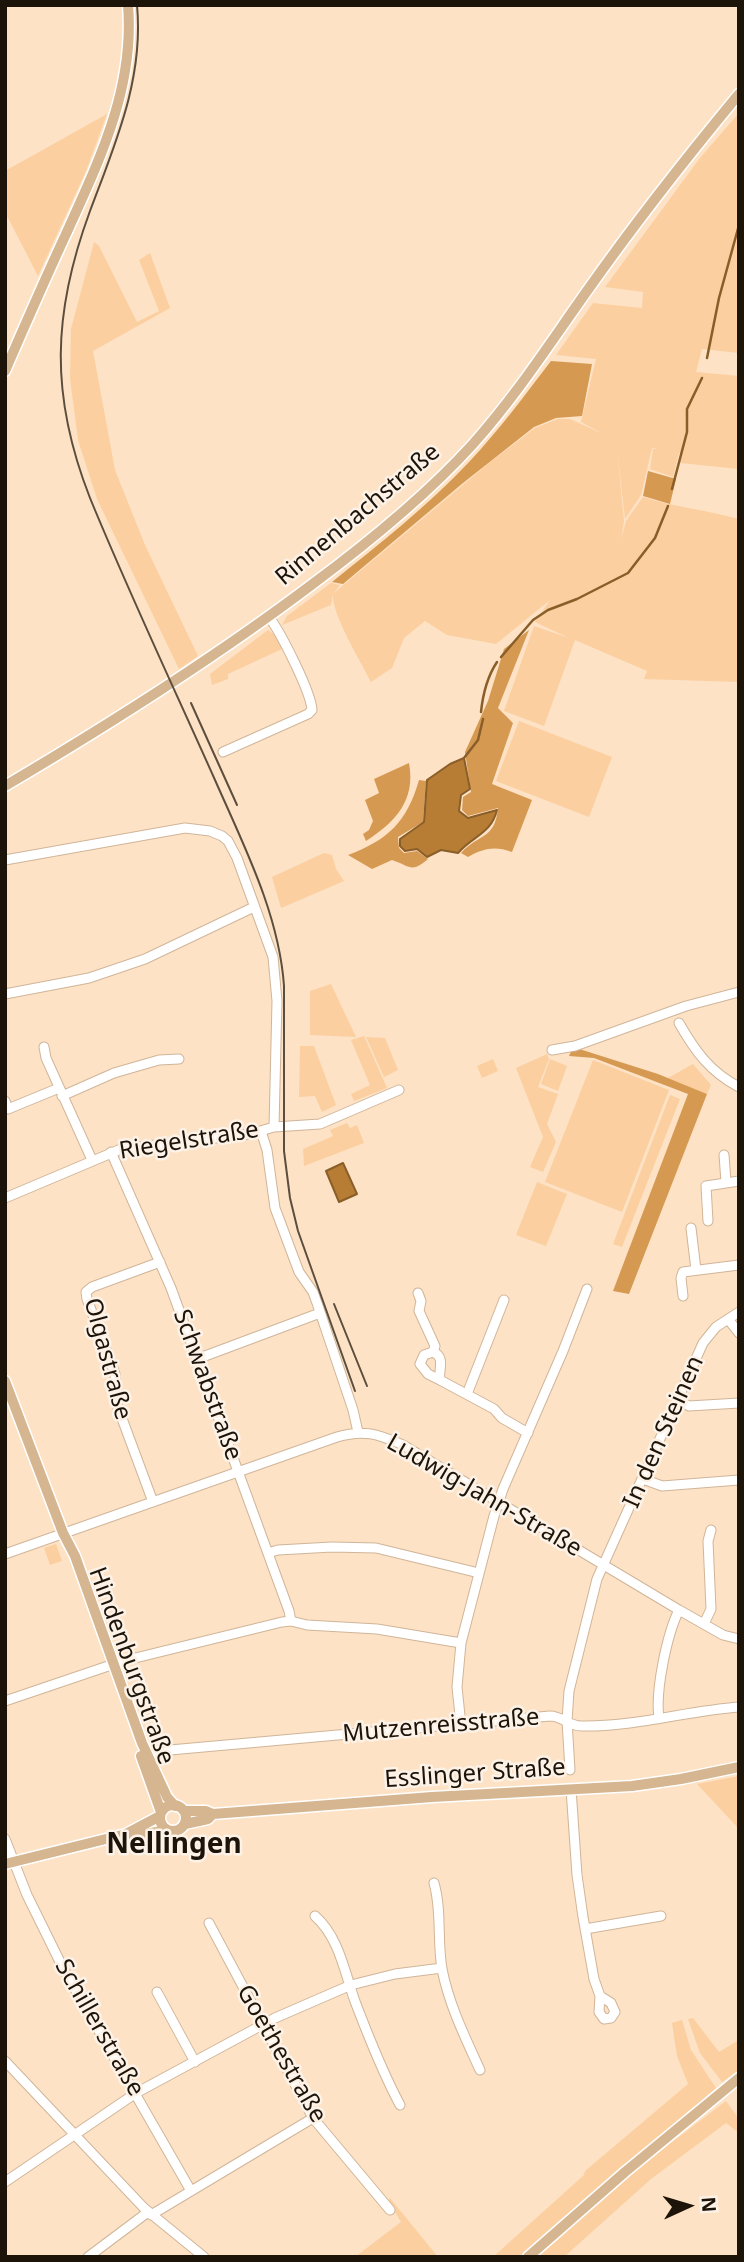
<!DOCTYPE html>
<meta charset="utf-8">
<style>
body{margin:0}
#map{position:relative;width:744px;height:2262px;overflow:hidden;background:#fde2c5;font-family:"Noto Sans",sans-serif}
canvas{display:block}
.frame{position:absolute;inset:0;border:7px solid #1d1409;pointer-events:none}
.north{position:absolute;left:653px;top:2171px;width:70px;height:70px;-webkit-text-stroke:5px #fdf2e7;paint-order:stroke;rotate:86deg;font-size:19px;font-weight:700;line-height:28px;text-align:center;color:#1d1409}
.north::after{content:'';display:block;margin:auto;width:24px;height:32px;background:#1d1409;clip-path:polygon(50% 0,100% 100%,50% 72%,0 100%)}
</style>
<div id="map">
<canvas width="744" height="2262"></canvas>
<div class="frame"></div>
<div class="north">N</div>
</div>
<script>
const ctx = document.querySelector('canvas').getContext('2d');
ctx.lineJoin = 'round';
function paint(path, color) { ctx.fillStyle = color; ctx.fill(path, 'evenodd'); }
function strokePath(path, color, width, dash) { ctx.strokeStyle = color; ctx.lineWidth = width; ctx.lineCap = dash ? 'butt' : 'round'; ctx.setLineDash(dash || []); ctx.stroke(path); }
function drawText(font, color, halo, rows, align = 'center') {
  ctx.font = font + ' "Noto Sans",sans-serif'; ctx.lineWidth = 5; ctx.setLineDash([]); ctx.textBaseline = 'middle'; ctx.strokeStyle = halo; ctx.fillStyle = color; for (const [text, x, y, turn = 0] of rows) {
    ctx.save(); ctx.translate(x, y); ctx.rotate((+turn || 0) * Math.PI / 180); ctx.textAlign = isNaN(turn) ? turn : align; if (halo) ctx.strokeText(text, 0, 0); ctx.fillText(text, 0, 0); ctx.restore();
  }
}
paint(new Path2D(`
 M739 113V353L702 349 696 372 739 376V469L680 463 682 454 679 453 673 477 650 469 653 449H658L652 448 641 495 625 519 617 449 624 521 621 540 626 521 643 497C674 507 707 510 739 519V682L644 679 647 671 575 640 544 726 504 711 534 626 569 638 535 622 550 600 496 644 447 635 425 621 404 638 392 668 371 682C361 662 331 613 333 594L331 605 282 625 287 616 331 583 340 585 334 593 489 463 535 428 558 419H570L603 434 581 422 596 359 556 355 593 303 642 308 643 292 605 287 700 158Z
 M107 114 86 171 38 276 5 212V171Z
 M94 242 99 246 137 322 159 311 139 260 150 253 170 308 93 351 115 470 145 545 198 656 179 669 97 499 78 440 70 378 71 329Z
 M268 630 275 635 282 649 228 674V679L212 685 210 674Z
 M519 721 612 757 589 817 496 781Z
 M324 853 332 855 336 869 344 881 281 908 272 877Z
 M331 984 356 1037 310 1035V991Z
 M364 1036 387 1088 354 1101 351 1094 370 1085 351 1040Z
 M366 1037 385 1038 398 1070 384 1077Z
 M300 1046H314L336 1105 322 1112 315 1096 299 1097Z
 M547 1054 549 1059 538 1087 558 1094 547 1124 556 1142 543 1172 530 1167 543 1137 516 1068Z
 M493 1059 498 1071 482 1078 477 1066Z
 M550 1059 567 1066 558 1091 541 1084Z
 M593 1060 669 1090 622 1212 545 1182Z
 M693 1064 711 1085 707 1094 668 1078Z
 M670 1095 680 1099 622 1247 613 1244Z
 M347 1123 350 1128 357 1125 364 1143 304 1166 303 1149 333 1136 330 1130Z
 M537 1182 567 1194 546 1246 516 1235Z
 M56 1544 62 1561 50 1565 44 1548Z
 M739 1776V1829L697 1784Z
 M693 2018 719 2052 739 2040V2070L722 2082 700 2053 688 2019Z
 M682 2020 691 2050 716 2088 520 2257H493L584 2175 585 2171 688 2084 677 2056 672 2023Z
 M726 2101 739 2119V2133L726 2123 651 2179 564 2257H536L643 2164Z
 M390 2198 438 2257H355L401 2222 388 2200Z`), '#fbcfa0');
paint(new Path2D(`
 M551 361 592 364 582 416 556 418 534 427 463 483 343 584 332 582C379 544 428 506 470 461 499 430 525 395 551 361Z
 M648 471 676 479 670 504 643 496Z
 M529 630 498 708 513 723 492 784 532 800 512 852C495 846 484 848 468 857L461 853C479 833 495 840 498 808L468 816 462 810 463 797 471 792 465 752 488 701 504 649Z
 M409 763C416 801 395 822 366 841L363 834 369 830 373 821 365 800 379 793 374 779Z
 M419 780 426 781 423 822 398 837 399 848 404 853 417 851 428 859C411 873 412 867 392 860L372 869 348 855C388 840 407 822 419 780Z
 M573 1047 658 1074 707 1094 629 1294 613 1291 688 1094 594 1058 569 1056Z`), '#d69952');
const water = new Path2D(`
 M464 758 470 789 461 795 459 811 468 818 497 810C491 834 474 835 458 853L441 850 427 857 417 849 405 851 400 846V839L424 822 427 780 450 764Z
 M343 1163 357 1194 339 1202 326 1171Z`);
paint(water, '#b87d35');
strokePath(water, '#8a5e28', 2);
strokePath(new Path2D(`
 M707 358 719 298 739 225
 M672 489 687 432V409L702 378
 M501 657 533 620 548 610 577 599 628 573 655 538 668 506
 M481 712C483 693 487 677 497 662
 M464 758 478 740 483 719`), '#8a5e28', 2.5);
const minor = new Path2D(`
 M223 752 308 714 312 710C311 692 281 633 269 617
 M5 860 185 828 210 831 222 836 228 841 237 858 273 957 277 1001 274 1127
 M5 994 89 978 145 959 254 907
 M679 1023C695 1051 710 1072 739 1087
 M44 1047 46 1058 92 1160
 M552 1050 575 1046 686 1006 739 992
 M62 1096 114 1073 159 1060 179 1059
 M5 1101 8 1109 59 1088
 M261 1131 267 1150 275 1208 299 1272 313 1292 317 1303 353 1410 358 1432
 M111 1152 171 1288 289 1611 291 1621
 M724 1155 726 1182
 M5 1198 121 1149 250 1134 274 1127 320 1124 399 1090
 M708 1221 706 1186 739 1181
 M691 1228 696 1270
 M418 1293 421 1301 419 1311 435 1346 433 1352
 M683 1296 681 1278 683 1272 739 1265
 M728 1319 739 1333
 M197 1359 320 1313
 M440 1380 428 1374 420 1364 424 1355 433 1352C446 1357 438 1370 440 1380L494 1409 502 1418 528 1433
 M467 1394 504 1300
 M677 1400 689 1406 739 1403
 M643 1479 662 1486 739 1480
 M153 1502 117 1405 115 1374 87 1299 86 1292 92 1287 160 1262
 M268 1553 278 1550 332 1547 376 1548 479 1573
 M5 1554 337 1437C364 1429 378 1434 403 1445L679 1610 723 1635 739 1639
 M704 1624 711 1609 708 1541 711 1530
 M5 1701 123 1661 282 1622 291 1621 307 1625 377 1629 461 1643
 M659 1718C655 1691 667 1634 679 1610
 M461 1725 457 1687 461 1643 494 1516 503 1489 563 1351 587 1289
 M144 1764 170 1750 550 1716C562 1716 569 1726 581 1726 634 1727 686 1711 739 1707
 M570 1770 567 1721 569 1691 597 1579 703 1343 716 1327 739 1312
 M571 1789 577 1875 583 1917 594 1979 600 1996 599 2012 604 2019 611 2018 615 2012 611 2003 600 1996
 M5 1839 27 1895 64 1970 191 2191
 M434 1883C442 1911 437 1940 442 1969 449 2005 465 2037 480 2070
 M315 1916C340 1938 345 1975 356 2004 369 2038 383 2073 400 2105
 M209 1923 313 2118 390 2210
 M585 1929 661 1916
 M157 1992 195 2062
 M5 2061 144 2208 204 2257
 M5 2182 136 2093 275 2018 351 1985 395 1974 442 1968
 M151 2215 313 2118
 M88 2257 148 2212`);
const major = new Path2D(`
 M5 371C25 325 45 279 66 234 99 161 135 88 128 5
 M5 786C110 724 213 659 310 586 368 543 425 497 473 444 516 396 550 343 587 291 635 223 686 158 739 94
 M5 1381 63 1533 75 1556 142 1743 167 1797 175 1806
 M141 1756 161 1812
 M160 1818a13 13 0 1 1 26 0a13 13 0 1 1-26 0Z
 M184 1811H206L213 1814 432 1797 632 1786 681 1779 739 1767
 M185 1824 208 1819 213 1814
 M126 1834 160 1816
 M5 1864 126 1834 141 1835 167 1830
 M528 2257 625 2172 739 2078`);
strokePath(minor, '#d0b599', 11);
strokePath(major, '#fff', 13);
strokePath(minor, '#fff', 9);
strokePath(major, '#d5b691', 10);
strokePath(new Path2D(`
 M137 5C144 79 115 144 90 211 52 314 50 396 90 498 129 593 173 686 215 780 244 846 279 914 284 986V1151L290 1198 298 1231 355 1391
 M191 703 237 805
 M334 1304 367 1386`), '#5c4e3e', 2);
drawText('24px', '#1d1409', '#fdf2e7', [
 ["Rinnenbachstraße",358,515,-40],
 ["Riegelstraße",189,1141,-9],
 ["Olgastraße",107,1359,75],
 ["Schwabstraße",207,1385,70],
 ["In den Steinen",664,1432,-66],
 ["Ludwig-Jahn-Straße",484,1496,30],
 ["Hindenburgstraße",131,1666,70],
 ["Mutzenreisstraße",441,1726,-5],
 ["Esslinger Straße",475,1774,-4],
 ["Schillerstraße",99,2028,60],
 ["Goethestraße",281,2054,60]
]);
drawText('bold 28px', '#1d1409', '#fdf2e7', [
 ["Nellingen",174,1845]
]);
</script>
